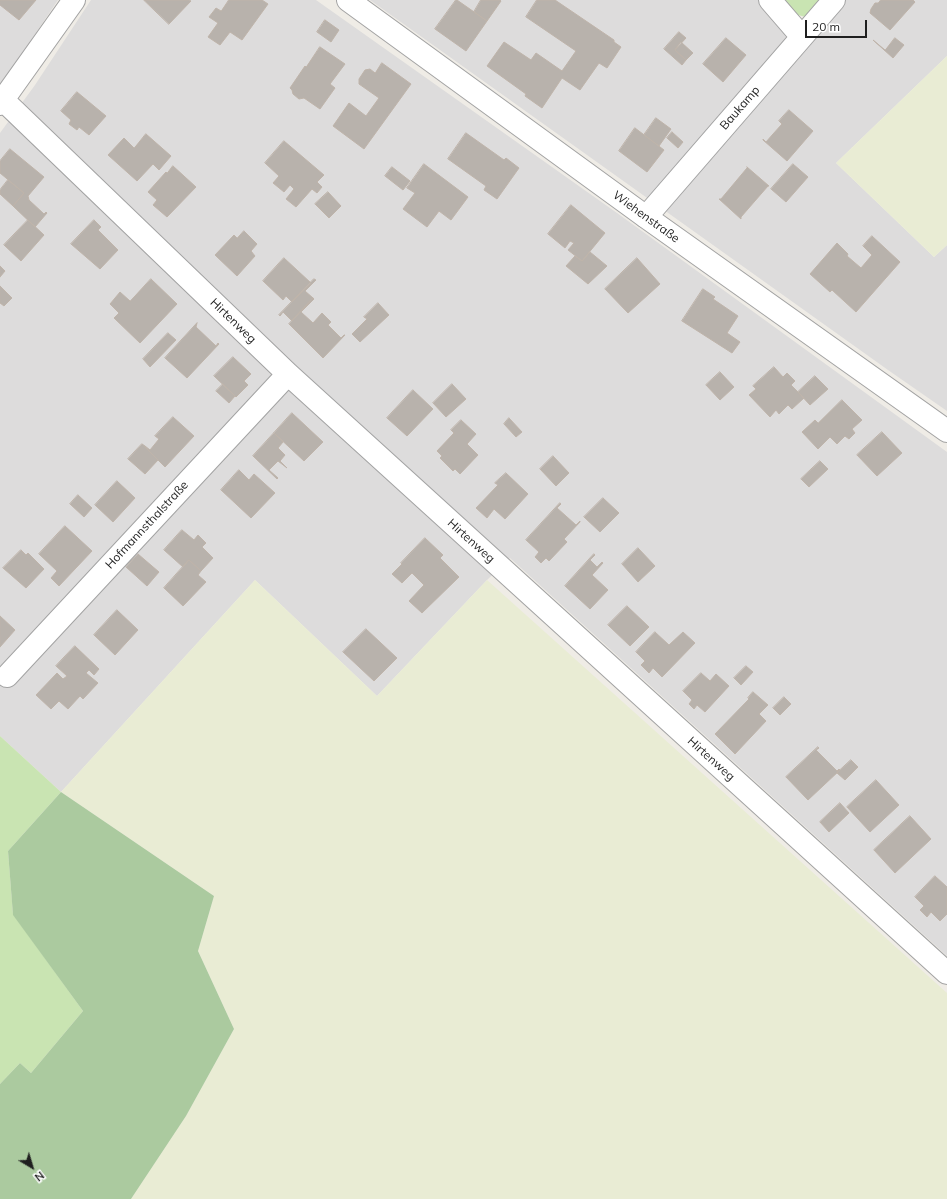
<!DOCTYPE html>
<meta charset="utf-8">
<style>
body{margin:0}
#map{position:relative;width:947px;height:1199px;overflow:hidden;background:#efece6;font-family:Mulish,sans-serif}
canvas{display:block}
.north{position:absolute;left:12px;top:1147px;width:40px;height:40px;-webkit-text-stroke:3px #fff;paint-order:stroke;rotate:142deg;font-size:11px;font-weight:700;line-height:16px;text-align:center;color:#1f1f1f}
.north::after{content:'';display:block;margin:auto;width:14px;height:18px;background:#1f1f1f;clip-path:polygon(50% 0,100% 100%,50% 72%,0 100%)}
.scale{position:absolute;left:805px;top:20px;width:62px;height:18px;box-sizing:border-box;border:2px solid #1f1f1f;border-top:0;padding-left:5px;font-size:12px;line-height:14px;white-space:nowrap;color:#1f1f1f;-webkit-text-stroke:3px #fff;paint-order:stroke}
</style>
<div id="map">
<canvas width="947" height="1199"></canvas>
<div class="north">N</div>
<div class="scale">20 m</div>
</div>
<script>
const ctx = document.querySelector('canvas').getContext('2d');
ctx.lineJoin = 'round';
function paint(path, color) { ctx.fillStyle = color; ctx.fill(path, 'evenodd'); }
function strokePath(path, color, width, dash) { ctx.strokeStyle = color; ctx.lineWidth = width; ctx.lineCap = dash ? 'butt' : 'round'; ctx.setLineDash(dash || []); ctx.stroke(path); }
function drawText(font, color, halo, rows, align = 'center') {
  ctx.font = font + ' Mulish,sans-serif'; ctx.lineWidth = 3; ctx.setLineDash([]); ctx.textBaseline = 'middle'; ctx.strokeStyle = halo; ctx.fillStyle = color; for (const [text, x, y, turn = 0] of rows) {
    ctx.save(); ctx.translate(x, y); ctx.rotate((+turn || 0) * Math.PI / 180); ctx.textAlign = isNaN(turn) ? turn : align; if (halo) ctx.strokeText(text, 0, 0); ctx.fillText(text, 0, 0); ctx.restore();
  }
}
paint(new Path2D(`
 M0 0H58L21 55 0 84Z
 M91 0H316L617 213 947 452V956L510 558 487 580 377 696 255 580 61 792 0 736V133L35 85Z
 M370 0H759L790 36 825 0H947V56L836 163 934 257 947 245V411L888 370Z`), '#dddcdc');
paint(new Path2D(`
 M947 56V245L934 257 836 163Z
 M255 580 377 696 487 580 947 993V1199H131L186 1116 234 1029 198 951 214 896 61 792Z`), '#e9ecd4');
paint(new Path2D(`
 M780 0H825L809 18 791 13Z
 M0 736 61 792 8 851 13 914 83 1011 31 1073 20 1063 0 1084Z`), '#c9e4b2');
paint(new Path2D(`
 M61 792 214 896 198 951 234 1029 186 1116 131 1199H0V1084L20 1063 31 1073 83 1011 13 915 8 851Z`), '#abca9f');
const building = new Path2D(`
 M0 0H36L19 20 0 5Z
 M144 0H189L191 1 169 24Z
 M229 0H262L268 4 242 40 230 32 220 45 208 37 218 23 209 17 216 8 221 11Z
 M456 0H457L487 21 466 51 435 29Z
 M481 0H500L501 1 487 21 474 12Z
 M537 0H555L614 40V42L621 47 607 68 599 63 580 90 562 78 542 108 525 96 526 94 487 66 504 42 531 60 536 53 562 71 576 51 526 17Z
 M881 0H913L915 2 890 30 870 13 871 9 875 3H878Z
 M325 20 339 30 331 42 317 32Z
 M679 32 686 38 675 50 686 60 682 65 664 49Z
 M726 38 746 55 723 82 703 64Z
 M895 38 904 45 893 58 873 40 885 50Z
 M681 42 693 53 686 60 675 50Z
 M320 47 345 64 330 84 335 88 320 109 304 98 299 99 293 94 292 90 290 88 305 66 306 67Z
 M382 63 411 84 364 149 333 126 349 103 366 116 379 98 359 84V79L365 70 370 69 375 73Z
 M77 92 106 116 89 135 79 127 77 130 69 124 71 120 61 111Z
 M789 110 813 131 787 161 763 140V139L766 142 773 134 782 124 779 121Z
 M656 118 671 129 659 146 644 135Z
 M635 128 664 150 647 172 619 151Z
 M672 132 683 142 678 148 667 138Z
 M466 133 504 160 506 158 519 168 497 199 484 190 486 186 448 159Z
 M146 134 171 156 159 170 153 164 137 181 108 155 124 138 134 148Z
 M284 141 324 175 317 182 322 187 317 193 312 189 296 207 286 199 294 189 290 185 284 192 273 183 279 176 265 163Z
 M10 149 44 177 28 196 29 200 44 214 46 212 47 213 35 227 13 206 24 193 0 173V161Z
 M424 164 468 197 451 220 439 211 427 227 403 209 415 193 407 188Z
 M793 164 808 177 786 202 771 189Z
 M173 166 196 187 167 217 153 205 157 200 148 192 166 172 167 173Z
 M392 167 410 181 403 190 385 176Z
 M747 167 769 186H768L741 217V219L719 199H721L747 168Z
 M8 180 24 193 13 206 0 194V190Z
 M328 192 341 206 329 218 315 204Z
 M571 205 605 233 582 261 568 250 574 243 570 241 565 248 548 234Z
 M28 220 44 235 21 261 4 245Z
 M94 220 101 227 98 230 118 250 100 269 71 244Z
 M244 231 257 244 251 251 255 256 237 276 215 255 234 235 237 238Z
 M872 236 900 262 856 312 832 290 830 292 810 274 837 243 848 254 847 256 861 268 872 255 863 246Z
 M590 252 607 266 588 284 566 266 575 256 582 261Z
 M284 258 311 283 292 302 286 296 283 300 263 281Z
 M637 258 660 284 628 313 605 289Z
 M0 266 5 271 0 277Z
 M151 279 177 304 140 343 114 318 119 313 110 304 120 292 130 301Z
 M314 279 316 280 305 291 313 298 292 321 283 312 280 316 279 315Z
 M0 286 12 298 4 306 0 303Z
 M703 289 715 297 713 299 738 316 727 333 740 342 732 353 682 321Z
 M313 298 314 299 301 312 313 323 322 313 331 322 328 325 341 338 344 335H345L323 358 289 324Z
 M378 303 389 315 360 342 352 334 367 319 364 317Z
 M197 323 196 327 216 346 218 343 219 344 187 378 165 358Z
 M168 333 176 340 150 367 143 359Z
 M233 357 251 374 244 381 248 385 236 397 214 376Z
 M774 367 783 377 787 373 795 381 791 385 804 398 792 409 788 405 779 414 776 410 770 417 749 395 756 389 753 386Z
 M720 372 734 387 720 400 706 385Z
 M815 376 828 389 810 405 798 392Z
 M223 384 235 396 229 403 216 391Z
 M452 384 466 399 446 417 433 403Z
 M413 390 433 409 407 436 387 418Z
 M842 400 862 420 852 429 855 433 849 439 845 436 837 444 830 437 818 449 802 432 815 420 818 423Z
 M292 413 323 442 304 461 274 433Z
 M173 417 194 436 165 467 145 447V446L150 450 159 439 155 436Z
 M509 418 522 432 516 437 504 424Z
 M461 420 476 434 467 444 478 455 460 474 455 469 453 471 440 458 442 456 437 451 454 433 451 430Z
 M882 432 902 453 877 476 857 455Z
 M274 433 283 442 278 448 285 455 280 461 287 468 278 461 269 470 278 478 277 479 253 456Z
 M142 444 145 446V447L158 460 145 474 128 459Z
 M553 456 569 473 556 486 540 469Z
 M820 461 828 469 809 487 801 479Z
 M239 470 249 480 254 474 275 493 251 518 221 490Z
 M506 473 528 494 505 519 494 509 487 518 476 508 498 485 495 483Z
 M117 481 135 498 113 522 95 505Z
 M78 495 92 508 84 517 70 504Z
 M603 498 619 513 600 532 584 517Z
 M560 503 561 504 557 508 576 525 580 521V522L564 539 567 542 549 561 546 558 541 563 535 557 539 552 526 540Z
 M65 526 92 551 59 586 51 578 57 571 39 554Z
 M182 530 194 540 198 535 206 543 202 547 213 558 201 571 189 560 183 567 164 550Z
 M425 538 443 555 440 558 459 577 422 613 409 601 424 585 412 573 402 583 392 574 402 564 401 563Z
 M638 548 655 566 638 582 622 564Z
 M21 550 26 555 28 553 44 569 26 588 3 568Z
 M138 554 159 572 147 586 126 567Z
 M594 554 595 555 590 560 597 567 602 562 603 563 592 575 608 590 590 609 565 586Z
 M189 560 201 571 198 575 206 582 183 606 164 588Z
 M627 606 649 627 630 646 608 625Z
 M117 610 138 630 115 655 94 635Z
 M0 616 15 630 0 647Z
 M366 629 397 658 374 681 343 652Z
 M655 632 669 645 683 632 695 643 662 677 653 668 649 673 641 665 645 661 636 652Z
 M75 646 99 669 94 675 89 670 86 673 98 683 83 699 80 696 68 709 59 701 51 709 36 695 57 673 63 679 67 676 56 666Z
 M746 666 753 672 741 685 734 678Z
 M701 673 710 681 716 674 729 686 705 712 697 705 694 709 689 704 692 700 683 691Z
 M753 692 768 705 759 714 766 721 735 754 715 734 749 699 748 698Z
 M784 697 791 704 780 715 773 708Z
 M818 747 819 748 816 750 837 771 839 769 840 770 808 800 786 777Z
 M851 760 858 767 845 780 837 773Z
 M876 780 899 805 870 832 847 807Z
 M840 803 849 813 829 832 820 822Z
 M910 816 931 839 895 873 874 850Z
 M935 876 947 887V914L940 921 931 912 927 917 920 910 924 906 915 897Z`);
paint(building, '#b8b2ac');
strokePath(building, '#bfb4aa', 1);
const minor = new Path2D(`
 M770 0 802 37
 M3 100 288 374 947 973
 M0 104 74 0
 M646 217 834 0
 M7 676 288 374`);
const tertiary = new Path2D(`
 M348 0 646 217 947 431`);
strokePath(minor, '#a3a3a3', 24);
strokePath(tertiary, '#a3a3a3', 24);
strokePath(minor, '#fff', 22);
strokePath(tertiary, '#fff', 22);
drawText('12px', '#1f1f1f', '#fff', [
 ["Baukamp",740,108,-49],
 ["Wiehenstraße",646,217,36],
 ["Hirtenweg",233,321,44],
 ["Hofmannsthalstraße",147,525,-47],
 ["Hirtenweg",471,541,42],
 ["Hirtenweg",711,759,42]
]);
</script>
